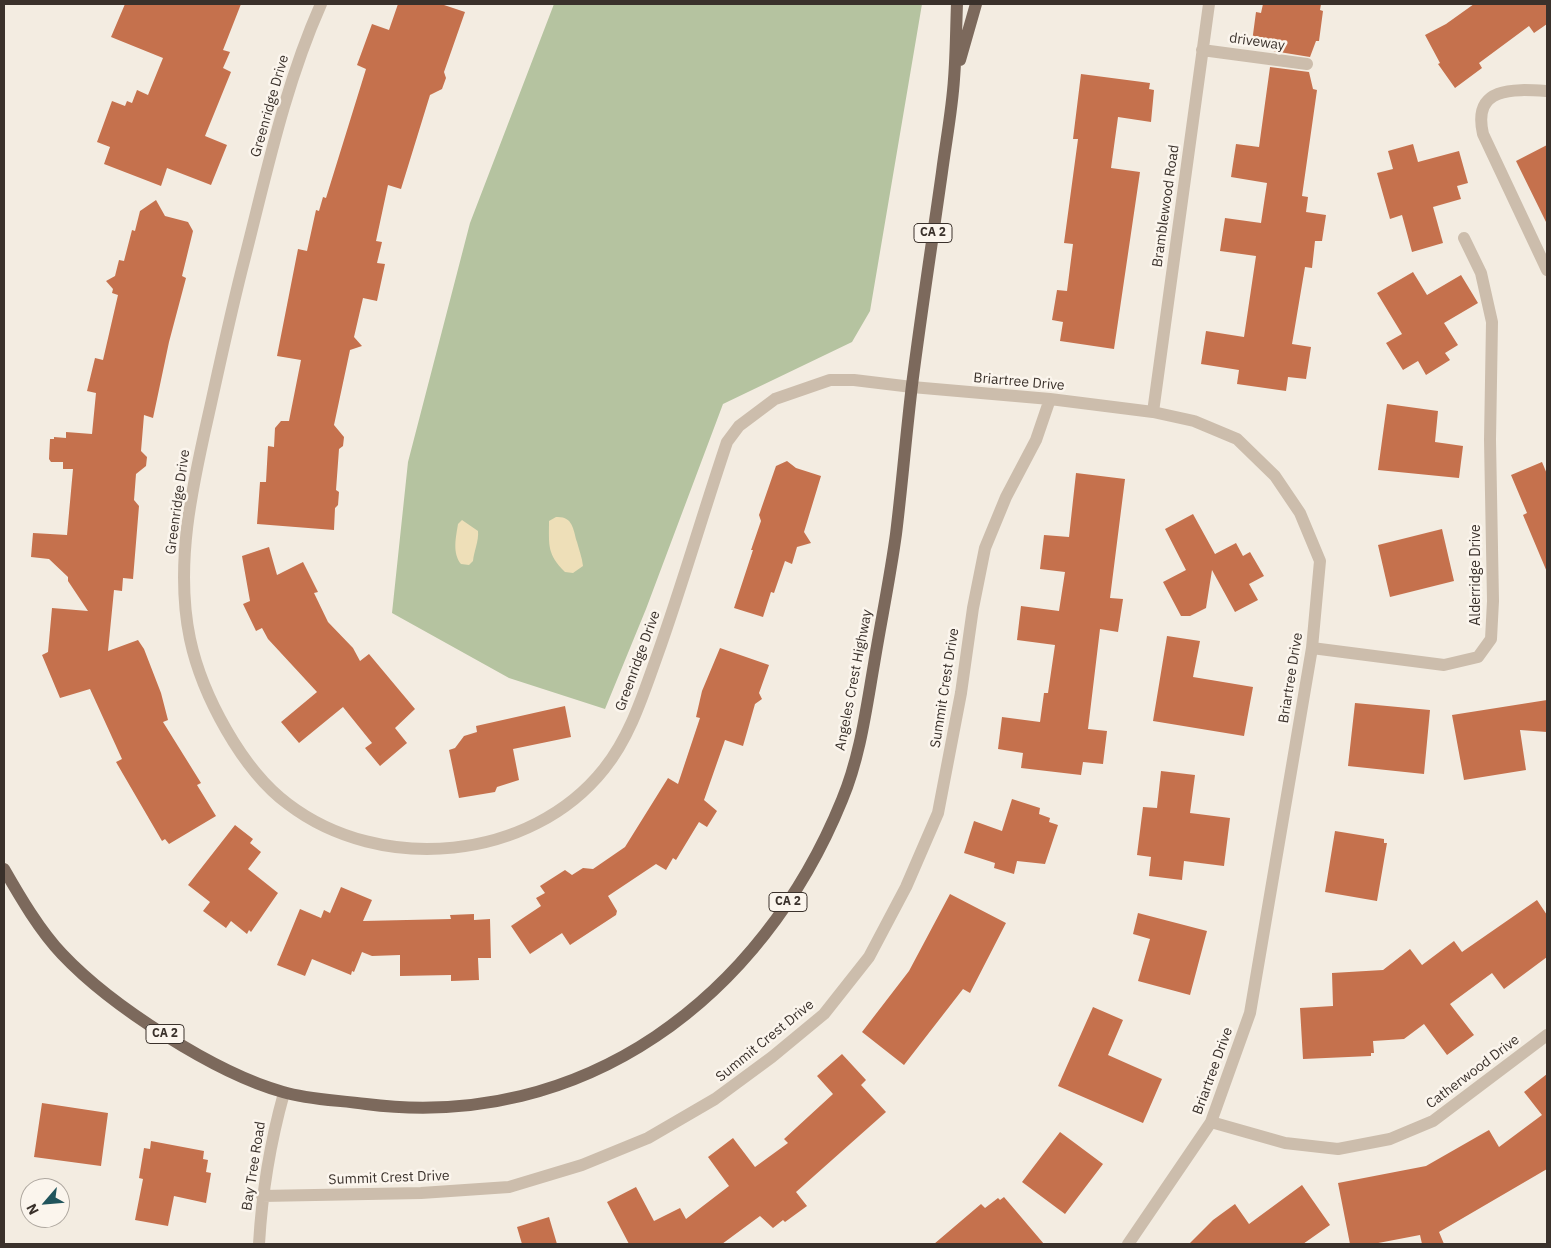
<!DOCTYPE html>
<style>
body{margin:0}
#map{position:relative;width:1551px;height:1248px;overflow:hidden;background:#f3ece1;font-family:"IBM Plex Sans",sans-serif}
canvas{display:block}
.frame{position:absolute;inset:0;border:5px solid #3a312b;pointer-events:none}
.north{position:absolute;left:20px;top:1178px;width:50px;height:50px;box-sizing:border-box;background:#fbf5ed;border:1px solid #aea79f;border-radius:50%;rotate:243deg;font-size:14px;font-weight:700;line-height:20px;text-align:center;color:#3a312b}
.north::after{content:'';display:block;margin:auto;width:18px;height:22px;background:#20545c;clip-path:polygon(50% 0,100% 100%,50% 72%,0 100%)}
</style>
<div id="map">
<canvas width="1551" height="1248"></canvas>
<div class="frame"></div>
<div class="north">N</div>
</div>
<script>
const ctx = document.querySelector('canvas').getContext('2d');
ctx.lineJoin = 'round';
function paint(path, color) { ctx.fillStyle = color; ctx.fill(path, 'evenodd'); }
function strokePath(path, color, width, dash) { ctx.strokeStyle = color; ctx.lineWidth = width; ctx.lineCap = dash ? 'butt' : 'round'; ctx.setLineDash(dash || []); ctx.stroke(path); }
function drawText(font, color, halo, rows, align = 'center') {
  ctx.font = font + ' "IBM Plex Sans",sans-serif'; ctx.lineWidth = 5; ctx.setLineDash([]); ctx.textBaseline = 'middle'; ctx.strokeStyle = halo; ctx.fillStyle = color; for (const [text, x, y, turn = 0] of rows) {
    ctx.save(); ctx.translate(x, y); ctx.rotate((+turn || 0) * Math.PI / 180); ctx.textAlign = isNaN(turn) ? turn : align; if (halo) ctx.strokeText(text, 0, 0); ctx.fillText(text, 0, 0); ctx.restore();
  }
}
paint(new Path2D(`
 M554 4H922L870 311 852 342 723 404 646 609 605 709 509 678 392 613 408 462 470 223Z`), '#b5c3a0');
paint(new Path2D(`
 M556 517C573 516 573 529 577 542 579 550 582 557 583 566L573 573 565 572C547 554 549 546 549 521Z
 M462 520 478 531C479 541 474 551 473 561L469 565 461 564C452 553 456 537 458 524Z`), '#eedfb8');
paint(new Path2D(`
 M125 4H241L223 50 230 52 223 68 231 72 205 136 227 145 211 185 167 168 161 186 104 164 110 147 97 142 112 101 125 106 127 101 132 103 137 90 148 95 163 58 111 37Z
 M398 4H441L465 12 444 72 446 78 442 89 430 95 401 189 388 185 376 241 382 242 377 263 385 264 377 301 363 298 354 337 362 346 350 350 334 425 344 437 343 446 339 449 336 490 339 492 338 505 335 508 334 530 257 524 260 482H266L268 446 274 447 275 428 281 421H289L301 360 277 356 298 249 307 251 316 210 319 211 323 197 326 198 366 69 357 65 372 24 389 30Z
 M1263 4H1321L1320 10 1323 11 1319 41H1316L1310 57 1273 51 1274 44 1252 42 1256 12 1261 13Z
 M1474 4H1547V24L1534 33 1529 26 1479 63 1482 68 1455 88 1438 64 1440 63 1425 35 1446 24Z
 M1270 67 1309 72 1313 89 1317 90 1302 196 1308 197 1306 212 1326 215 1322 241H1315L1312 268 1305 267 1292 344 1311 347 1306 379 1288 377 1286 391 1237 384 1239 370 1201 364 1206 331 1244 337 1256 256 1220 251 1225 218 1261 223 1267 183 1231 177 1236 144 1259 147Z
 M1081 74 1150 83 1149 89 1154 90 1151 122 1118 117 1111 168 1140 172 1114 349 1060 341 1063 322 1052 320 1057 290 1067 291 1073 244 1064 243 1078 139H1073Z
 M1413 144 1418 162 1459 151 1468 183 1457 186 1461 199 1433 207 1443 243 1412 252 1402 215 1390 219 1377 173 1393 169 1388 151Z
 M1547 145V224L1516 161Z
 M156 200 165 216 188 222 193 231 182 276 186 278 169 342 153 418 144 415 141 451 147 457 146 466 136 474 134 500 139 506 133 579 123 578 122 591 114 590 108 651 138 640 144 649 161 693 168 720 163 722 201 783 197 785 216 816 169 844 165 839 162 841 116 762 122 759 90 689 60 698 42 655 48 652 52 608 88 611 68 581V577L49 559 31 557 33 533 67 535 73 469H63V462H51L49 459 50 439H54V437L66 438V432L92 434 96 393 87 391 95 358 103 360 118 295 112 293 113 289 106 281 115 276 119 260 124 261 132 230 135 231 140 211Z
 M1413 272 1427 295 1461 275 1478 303 1444 323 1458 345 1445 353 1450 360 1426 375 1418 361 1403 370 1386 343 1402 334 1377 293Z
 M1387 404 1438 411 1435 442 1463 446 1459 478 1378 470Z
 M787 461 796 468 821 476 804 532 811 543 797 547 792 564 785 561 774 593 771 592 763 617 734 608 753 550H751L761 521 759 515 776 466Z
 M1542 462 1547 474V572L1523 515 1527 513 1511 475Z
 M1076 473 1125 479 1110 598 1123 599 1118 632 1100 629 1088 729 1107 731 1103 764 1083 762 1081 775 1021 768 1023 753 998 749 1002 717 1040 722 1044 693H1048L1055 645 1017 640 1021 606 1059 611 1065 572 1040 569 1044 535 1069 537Z
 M1193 514 1215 554 1236 543 1243 556 1250 552 1264 576 1249 584 1258 600 1235 612 1212 570 1206 608 1190 616H1181L1163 582 1186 570 1165 529Z
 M1442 529 1454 581 1390 597 1378 545Z
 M269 547 277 575 303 562 318 592 314 593 328 622 353 648 360 661 369 654 415 709 395 728 407 743 380 766 365 748 372 743 343 707 299 743 281 722 317 692 268 639 262 628 256 631 243 604 250 601 242 556Z
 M1167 636 1200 641 1193 677 1253 687 1244 736 1153 721Z
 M720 648 769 665 759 693 762 699 755 704 743 746 725 740 704 800 717 811 707 827 699 822 676 860 673 858 666 870 656 864 608 896 617 911 616 915 570 945 562 933 530 954 511 926 541 906 536 898 545 893 540 886 565 870 572 875 583 868 593 869 625 847 668 778 678 784 700 718 696 717 702 691Z
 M1547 700V732L1520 730 1526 770 1464 780 1452 715Z
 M1355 703 1430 710 1424 774 1348 766Z
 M565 706 571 737 513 749 519 780 497 787 495 792 459 798 449 750 455 748 464 736 477 732 476 726Z
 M1161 771 1195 775 1190 813 1230 818 1224 866 1184 861 1182 880 1149 876 1151 857 1137 855 1143 807 1157 808Z
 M1012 799 1040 808 1039 814 1050 818 1049 822 1058 825 1045 864 1017 861 1014 874 994 868 995 863 964 853 974 821 1002 831Z
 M235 825 253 839 250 843 261 852 248 869 278 893 251 932 249 930 247 934 231 921 226 928 203 911 210 902 188 885Z
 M1335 831 1384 839V843H1387L1377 901 1325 892Z
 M341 887 372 900 363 921 451 919 450 915 474 914V920L490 919 491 958H478L479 980 451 981V975L400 976V955L372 956 362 952 354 972 352 971 351 975 312 959 305 976 277 965 300 909 321 918 324 910 330 913Z
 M950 894 1006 923 970 993 963 989 904 1065 862 1032 909 971Z
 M1537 900 1547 915V957L1504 989 1492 973 1450 1004 1474 1035 1447 1055 1424 1024 1404 1039 1373 1041 1374 1053H1371V1056L1303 1059 1300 1008 1333 1006 1332 973 1383 970 1410 949 1422 965 1454 941 1462 952Z
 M1138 913 1207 931 1190 995 1138 981 1150 939 1133 934Z
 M1093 1007 1123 1020 1108 1055 1162 1079 1143 1123 1058 1086Z
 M842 1054 866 1080 861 1085 886 1112 796 1192 807 1206 785 1222 783 1220 773 1228 760 1216 722 1244H629L607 1202 636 1187 654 1221 680 1208 686 1219 729 1186 708 1157 733 1138 755 1167 788 1143 784 1139 833 1094 817 1076Z
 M1547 1074V1169L1439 1232 1444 1244H1422L1420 1235 1373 1244H1350L1338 1183 1426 1166 1489 1130 1499 1147 1542 1115 1524 1092Z
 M42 1103 108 1113 101 1166 34 1157Z
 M1060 1132 1103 1164 1065 1214 1022 1182Z
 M151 1141 204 1151 203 1159 208 1160 206 1172 211 1173 206 1203 174 1196 168 1226 135 1220 143 1179 139 1178 144 1148 150 1149Z
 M1302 1185 1330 1225 1303 1244H1189L1213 1220 1235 1204 1249 1224Z
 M1004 1197 1044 1244H934L981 1204 985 1208 998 1198 1000 1200Z
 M549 1217 557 1244H522L517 1227Z`), '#c5714d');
strokePath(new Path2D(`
 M321 4C285 85 267 171 245 257 232 307 221 358 210 408 193 483 174 563 190 639 202 695 242 770 288 804 381 875 531 861 604 769 630 737 643 695 657 656 682 586 703 513 727 442L739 426 775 399 830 380H854L912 387 1050 399 1153 412 1194 421 1237 439 1275 476 1300 513 1320 561 1312 648 1250 1013 1211 1122 1128 1244
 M1202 50 1307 64
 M1547 91C1514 89 1472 86 1483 134L1547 270
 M1153 412 1209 4
 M1312 648 1444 665 1478 657 1491 639 1493 601 1490 440 1492 322 1481 273 1464 238
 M1211 1122 1285 1143 1338 1149 1390 1139 1433 1121 1547 1035
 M262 1196 421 1193 509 1187 582 1165 648 1138 715 1099 772 1057 824 1014 869 957 906 887 938 813 961 693 973 608 985 548 1006 497 1036 440 1050 399
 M259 1244C262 1192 270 1143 284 1093`), '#ccbdac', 12);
strokePath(new Path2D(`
 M960 60 976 4
 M4 869C20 897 40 931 62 954 111 1006 215 1073 283 1092 309 1100 339 1100 366 1104 584 1132 762 997 842 800 860 757 866 710 874 664 881 621 890 578 896 534 902 485 906 435 912 385 921 314 932 243 942 172 946 141 952 110 954 79 956 54 956 29 957 4`), '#7c695c', 12);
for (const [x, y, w] of [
 [933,233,38],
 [788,902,38],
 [165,1034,38]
]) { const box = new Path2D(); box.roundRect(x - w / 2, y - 9.5, w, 19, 4); ctx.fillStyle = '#fbf5ed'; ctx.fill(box); strokePath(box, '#3a312b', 1); }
drawText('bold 12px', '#3a312b', null, [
 ["CA 2",933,233],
 ["CA 2",788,902],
 ["CA 2",165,1034]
]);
drawText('14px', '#3a312b', '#fbf5ed', [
 ["driveway",1257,42,8],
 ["Greenridge Drive",270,106,-74],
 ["Bramblewood Road",1166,206,-82],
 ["Briartree Drive",1019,382,5],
 ["Greenridge Drive",178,502,-82],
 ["Alderridge Drive",1476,575,-90],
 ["Greenridge Drive",638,661,-70],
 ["Briartree Drive",1291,678,-81],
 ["Angeles Crest Highway",854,680,-79],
 ["Summit Crest Drive",945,688,-81],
 ["Summit Crest Drive",765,1041,-39],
 ["Briartree Drive",1213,1071,-70],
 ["Catherwood Drive",1473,1072,-37],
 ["Bay Tree Road",254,1166,-81],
 ["Summit Crest Drive",389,1178,-2]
]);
</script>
